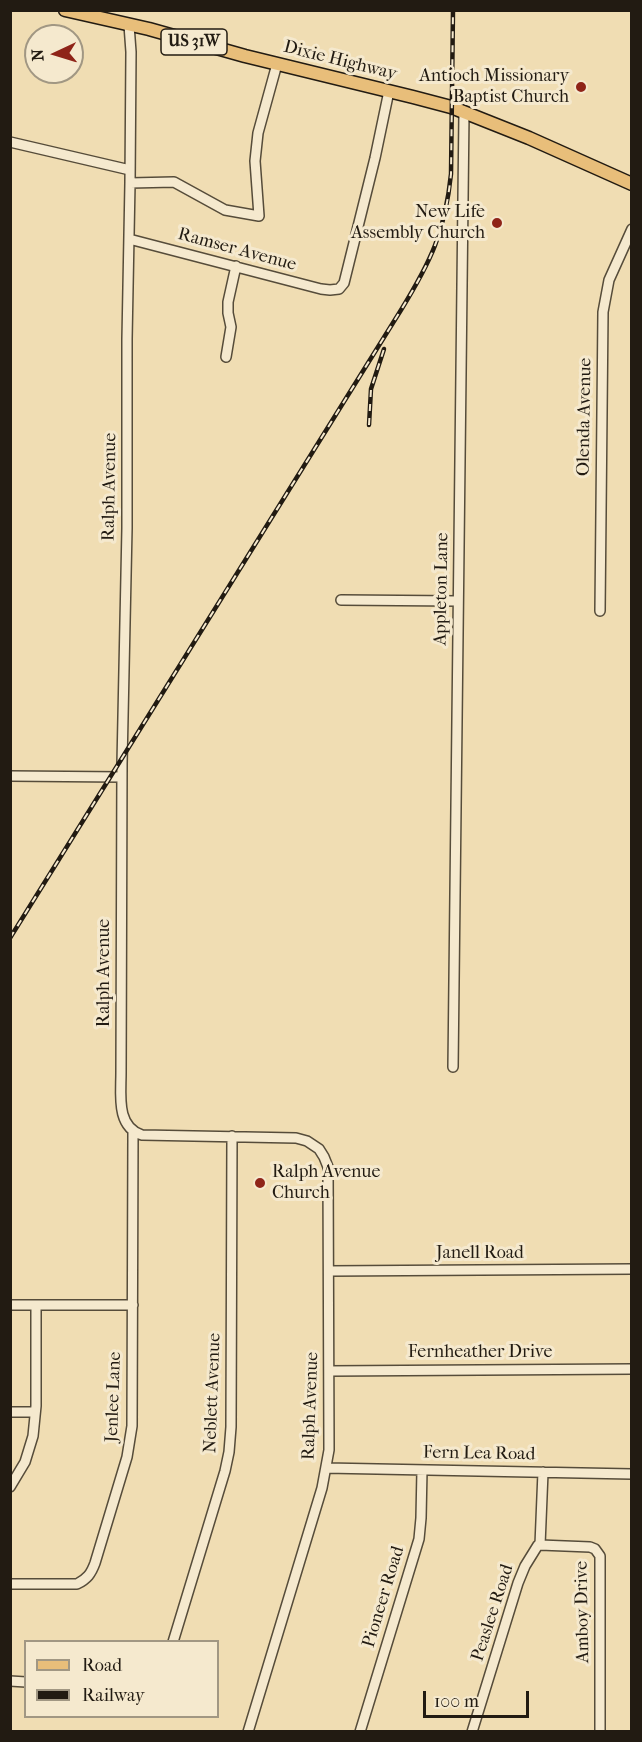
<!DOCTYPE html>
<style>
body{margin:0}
#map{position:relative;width:642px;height:1742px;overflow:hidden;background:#f0ddb3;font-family:"IM FELL French Canon",serif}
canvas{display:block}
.frame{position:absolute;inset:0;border:12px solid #221b12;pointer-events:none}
.legend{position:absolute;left:24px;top:1640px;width:195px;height:78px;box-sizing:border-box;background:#f5e9ce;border:2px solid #a19783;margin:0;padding:8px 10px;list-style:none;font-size:18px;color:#221b12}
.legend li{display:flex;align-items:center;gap:12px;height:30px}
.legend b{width:30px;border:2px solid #a19783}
.north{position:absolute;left:24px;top:24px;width:60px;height:60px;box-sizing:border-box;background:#f5e9ce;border:2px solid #a19783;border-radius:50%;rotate:266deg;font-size:16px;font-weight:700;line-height:24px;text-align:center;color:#221b12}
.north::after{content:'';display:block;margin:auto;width:21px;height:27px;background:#8f2418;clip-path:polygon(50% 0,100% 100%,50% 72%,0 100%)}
.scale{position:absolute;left:423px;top:1691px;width:106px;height:27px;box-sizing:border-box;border:3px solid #221b12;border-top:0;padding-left:8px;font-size:18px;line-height:21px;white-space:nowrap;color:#221b12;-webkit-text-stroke:4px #f5e9ce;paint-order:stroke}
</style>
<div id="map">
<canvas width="642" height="1742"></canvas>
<div class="frame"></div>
<ul class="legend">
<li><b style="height:8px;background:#e8be7a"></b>Road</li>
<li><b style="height:8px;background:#221b12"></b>Railway</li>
</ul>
<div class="north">N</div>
<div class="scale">100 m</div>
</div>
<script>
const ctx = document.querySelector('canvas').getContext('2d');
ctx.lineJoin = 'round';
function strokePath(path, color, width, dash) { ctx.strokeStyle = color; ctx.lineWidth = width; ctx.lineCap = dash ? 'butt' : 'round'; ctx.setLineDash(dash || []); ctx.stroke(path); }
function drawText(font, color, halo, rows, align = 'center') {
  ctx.font = font + ' "IM FELL French Canon",serif'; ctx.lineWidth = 6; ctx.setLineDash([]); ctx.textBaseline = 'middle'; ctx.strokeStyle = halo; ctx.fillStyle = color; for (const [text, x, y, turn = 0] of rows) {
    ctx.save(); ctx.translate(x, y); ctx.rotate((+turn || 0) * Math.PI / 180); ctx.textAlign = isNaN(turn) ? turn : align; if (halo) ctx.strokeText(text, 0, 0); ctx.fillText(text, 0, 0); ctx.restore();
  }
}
const minor = new Path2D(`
 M129 25 131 52 130 183 127 339V528L122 764 121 1073C121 1095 116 1127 142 1135L296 1138 307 1141 319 1149 324 1157 328 1167 329 1450 322 1488 248 1732
 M10 142 130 170
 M130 183 174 182 225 210 259 216 255 161 258 133 277 64
 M129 239 321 289 330 290 339 289 344 283 375 158 389 91
 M226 357 231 327 228 313V302L236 266
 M341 600 458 601
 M600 611 603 312 609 280 632 229
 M10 776 122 777
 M453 1067 464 112
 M329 1271 632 1269
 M10 1305H133
 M329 1371 632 1369
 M10 1412H35
 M326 1468 632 1474
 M10 1487 25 1462 33 1436 36 1406V1305
 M540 1545 590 1547 595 1549 600 1556V1732
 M540 1545 543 1472
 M10 1584H77C87 1579 91 1574 95 1563L127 1457 132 1426 133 1133
 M173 1642 225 1471 229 1452 231 1427 232 1136
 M10 1681 26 1682
 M360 1732 419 1539 421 1518 422 1470
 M472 1732 518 1583 525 1566 538 1545H540`);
const major = new Path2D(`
 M65 10 149 29 245 56 413 97 451 107 529 138 632 184`);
strokePath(minor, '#564c3a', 12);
strokePath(major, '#221b12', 15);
strokePath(minor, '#f5e9ce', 9);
strokePath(major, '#e8be7a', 12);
const rail = new Path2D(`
 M369 425 371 389 384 349
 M10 938 401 310C431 261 445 232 451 174L453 10`);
strokePath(rail, '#221b12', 4.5);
strokePath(rail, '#f5e9ce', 2, [7]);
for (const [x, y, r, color] of [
 [581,87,6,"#8f2418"],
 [497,223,6,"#8f2418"],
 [260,1183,6,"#8f2418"]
]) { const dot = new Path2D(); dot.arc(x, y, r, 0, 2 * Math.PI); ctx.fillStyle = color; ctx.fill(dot); strokePath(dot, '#f5e9ce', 2); }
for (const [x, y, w] of [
 [194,42,66]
]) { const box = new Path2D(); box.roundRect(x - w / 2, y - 13, w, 26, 4.5); ctx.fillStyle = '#f5e9ce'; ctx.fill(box); strokePath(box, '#221b12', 1.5); }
drawText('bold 16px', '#221b12', null, [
 ["US 31W",194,42]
]);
drawText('18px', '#221b12', '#f5e9ce', [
 ["Dixie Highway",340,61,14],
 ["Ramser Avenue",237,250,15],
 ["Olenda Avenue",585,417,-89],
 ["Ralph Avenue",110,487,-89],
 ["Appleton Lane",442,589,-89],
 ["Ralph Avenue",105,973,-90],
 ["Janell Road",480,1254],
 ["Fernheather Drive",480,1353],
 ["Neblett Avenue",213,1393,-88],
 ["Jenlee Lane",114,1397,-88],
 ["Ralph Avenue",311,1406,-88],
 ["Fern Lea Road",479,1454,1],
 ["Pioneer Road",384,1597,-73],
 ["Amboy Drive",583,1612,-91],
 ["Peaslee Road",493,1613,-72]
]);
drawText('18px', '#221b12', '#f5e9ce', [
 ["Antioch Missionary",569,77],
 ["Baptist Church",569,98],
 ["New Life",485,213],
 ["Assembly Church",485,234],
 ["Ralph Avenue",272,1173,"left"],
 ["Church",272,1194,"left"]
], 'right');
</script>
